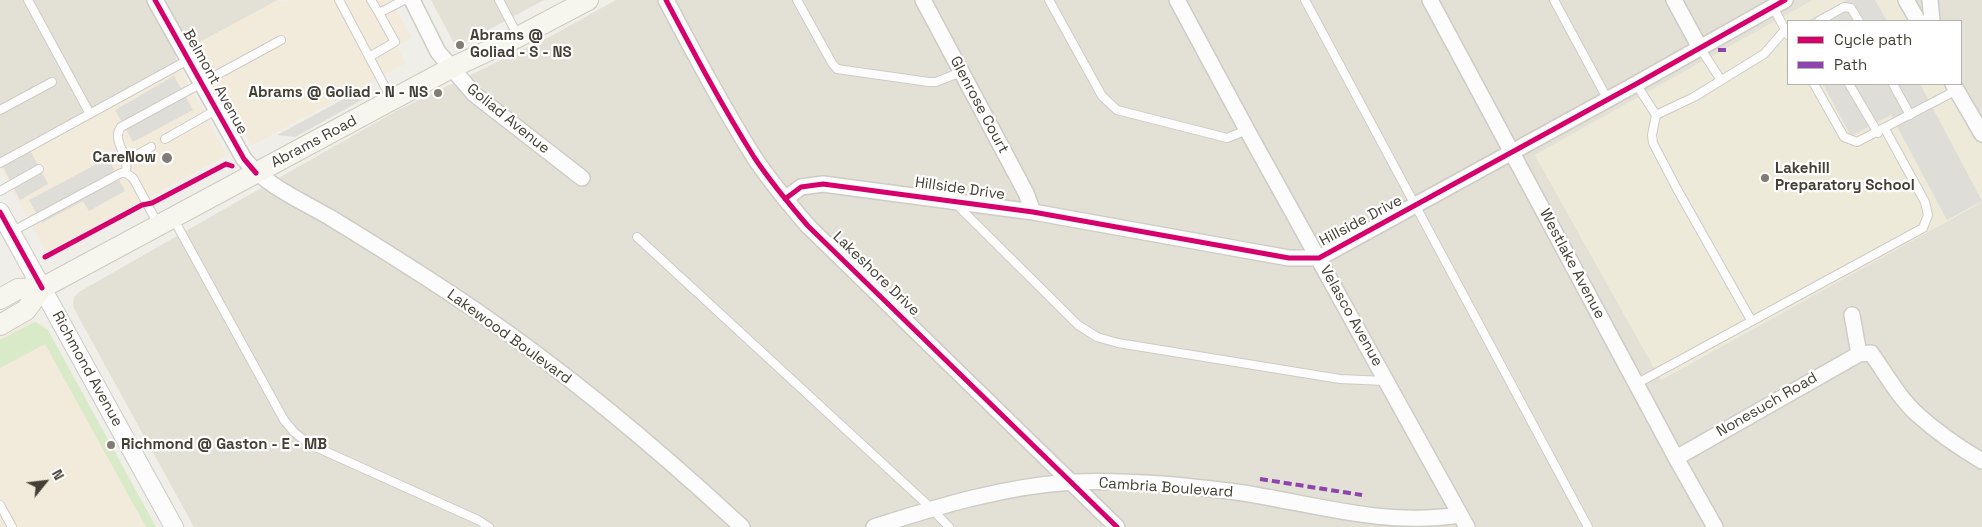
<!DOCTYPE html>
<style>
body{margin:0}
#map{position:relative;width:1982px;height:527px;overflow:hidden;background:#efeee8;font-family:"Space Grotesk",sans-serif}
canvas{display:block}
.legend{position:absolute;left:1787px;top:20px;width:175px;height:65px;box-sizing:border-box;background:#fff;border:1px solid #b5b3ae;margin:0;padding:6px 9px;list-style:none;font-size:15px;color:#454035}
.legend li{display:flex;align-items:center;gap:10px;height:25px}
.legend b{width:25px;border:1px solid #b5b3ae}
.north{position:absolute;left:20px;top:457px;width:50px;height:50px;-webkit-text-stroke:4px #fff;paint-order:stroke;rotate:61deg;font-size:14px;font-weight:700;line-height:20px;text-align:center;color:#454035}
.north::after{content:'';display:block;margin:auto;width:18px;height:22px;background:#454035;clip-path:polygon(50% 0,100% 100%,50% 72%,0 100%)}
</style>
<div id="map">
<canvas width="1982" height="527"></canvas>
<ul class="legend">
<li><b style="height:6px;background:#d6006c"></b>Cycle path</li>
<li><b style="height:6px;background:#8e44ad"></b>Path</li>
</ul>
<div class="north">N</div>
</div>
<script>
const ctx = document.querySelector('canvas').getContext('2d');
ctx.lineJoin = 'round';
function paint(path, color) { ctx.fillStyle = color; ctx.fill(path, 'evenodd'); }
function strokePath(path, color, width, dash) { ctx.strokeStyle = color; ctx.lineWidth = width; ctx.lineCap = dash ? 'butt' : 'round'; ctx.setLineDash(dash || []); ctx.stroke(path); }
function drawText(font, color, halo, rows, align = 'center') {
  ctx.font = font + ' "Space Grotesk",sans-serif'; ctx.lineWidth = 4.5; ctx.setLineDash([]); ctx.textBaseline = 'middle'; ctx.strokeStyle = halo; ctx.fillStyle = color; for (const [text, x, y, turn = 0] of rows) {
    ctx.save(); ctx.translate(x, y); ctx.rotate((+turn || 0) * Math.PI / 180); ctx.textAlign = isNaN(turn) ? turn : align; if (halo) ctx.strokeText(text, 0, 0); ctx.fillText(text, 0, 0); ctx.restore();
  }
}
paint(new Path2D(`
 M0 0H278L175 56 181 70 0 167Z
 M431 0H544L456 47Z
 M616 0H1813L1535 155 1661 380 1982 202V527H194L78 316 73 306 74 297 79 292 398 110 553 35Z
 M1901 0H1982V145L1948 84H1961V21H1913Z`), '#e3e0d5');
paint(new Path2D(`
 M278 0 285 2 288 0H391L412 38 397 46 406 63 251 146 196 44Z
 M181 70 227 155 46 252 0 167Z
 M32 321 44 324 156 527H0V338Z`), '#f2ebdb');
paint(new Path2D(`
 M1813 0H1901L1913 21H1788V84H1948L1982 145V202L1661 380 1535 155Z`), '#edeada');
paint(new Path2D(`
 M35 322 48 330 156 527H146L45 344 0 368V340Z`), '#d9eac8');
paint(new Path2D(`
 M1847 0H1875L1887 21H1807Z
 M174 76 193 110 133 142 115 110Z
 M1823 84H1920L1982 201 1947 220 1891 115 1851 136Z
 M357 92 371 95 295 137 277 135Z
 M31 152 48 184 20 200 3 167Z
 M108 158 125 191 89 211 83 201 42 223 29 200Z`), '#deddd8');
const service = new Path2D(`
 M28 0 90 114
 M339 0 392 100
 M371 0 379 13 404 0
 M499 0 518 36
 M797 0 832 63 837 69 929 82H936L961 72
 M1049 0 1102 96 1117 110 1227 138 1247 130
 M1305 0 1588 527
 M1554 0 1608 100
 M1773 7 1788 35
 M1819 21 1844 7 1851 8 1859 21
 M1700 48 1721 80
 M369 57 395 42 379 13
 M1636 84 1656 115
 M1814 84 1844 137 1857 142 1957 90
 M1849 84 1878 133
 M1893 84 1910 115
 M0 110 52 82
 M165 139 216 110
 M126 161 151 147
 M0 163 188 60
 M126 173C126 170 127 165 126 161 123 150 113 137 121 127L281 40
 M0 191 39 169
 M956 204 1078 325 1097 337 1118 343 1340 379 1386 381
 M173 218 284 420 294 432 309 444 478 520 489 527
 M11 232 121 173H126L133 178 158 224
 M637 237 931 508 949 527
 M1751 320 1677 189 1653 143 1652 135 1656 115 1694 97 1764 54 1785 30
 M1636 384 1923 228 1928 215 1925 202 1885 129
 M0 505 12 527`);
const minor = new Path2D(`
 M155 0 244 159C268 187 300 200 331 218 380 248 428 278 475 310 570 375 658 449 742 527
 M412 0 438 52 474 94 582 178
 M666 0C694 53 722 106 754 157 770 181 789 204 808 226L1117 527
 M923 0 1026 193 1033 212
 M1177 0 1247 130 1467 527
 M1430 0 1676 458 1715 527
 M1674 0 1700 48
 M1906 0 1918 21
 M1930 0 1932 21
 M1953 84 1982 134
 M785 199 801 187 823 184 1033 212 1289 258H1319L1636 84 1785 0
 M1852 315 1859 354 1871 353C1886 374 1899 398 1918 415 1938 433 1960 448 1982 461
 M1676 458 1859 354
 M874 527C939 506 1005 486 1073 482 1127 480 1183 485 1236 492 1313 503 1380 527 1460 515`);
const tertiary = new Path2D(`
 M0 212 174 527`);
const secondary = new Path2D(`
 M0 299 18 289 42 288 451 68 518 37 588 0
 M0 325 26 310 42 288`);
strokePath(service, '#cdccc6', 10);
strokePath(minor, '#cdccc6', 18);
strokePath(tertiary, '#cdccc6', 20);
strokePath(secondary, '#ceccbf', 22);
strokePath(service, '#fdfcfc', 8);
strokePath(minor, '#fdfcfc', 15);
strokePath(tertiary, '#fdfcfc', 18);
strokePath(secondary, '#f6f5ee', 20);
strokePath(new Path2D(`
 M1718 50H1727
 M1260 479 1362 495`), '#8e44ad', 4, [8, 4]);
strokePath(new Path2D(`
 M155 0 244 159 256 173
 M666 0C694 53 722 106 754 157 770 181 789 204 808 226L1117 527
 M785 199 801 187 823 184 1033 212 1289 258H1319L1636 84 1785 0
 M0 212 42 288
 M45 257 142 205 152 203 226 164 232 166`), '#d6006c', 5);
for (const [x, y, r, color] of [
 [460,45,5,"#807d74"],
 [438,93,5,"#807d74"],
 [167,158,6,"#807d74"],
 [1765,178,5,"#807d74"],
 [111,445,5,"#807d74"]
]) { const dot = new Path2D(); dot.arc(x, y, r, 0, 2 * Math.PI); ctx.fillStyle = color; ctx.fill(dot); strokePath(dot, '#fff', 2); }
drawText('bold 15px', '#454035', '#fff', [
 ["Abrams @",470,36],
 ["Goliad - S - NS",470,53],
 ["Abrams @ Goliad - N - NS",428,93,"right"],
 ["CareNow",156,158,"right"],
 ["Lakehill",1775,169],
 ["Preparatory School",1775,186],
 ["Richmond @ Gaston - E - MB",121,445]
], 'left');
drawText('15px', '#454035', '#fff', [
 ["Belmont Avenue",215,82,61],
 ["Glenrose Court",979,105,62],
 ["Goliad Avenue",508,119,39],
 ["Abrams Road",314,142,-28],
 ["Hillside Drive",960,189,8],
 ["Hillside Drive",1361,221,-28],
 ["Westlake Avenue",1572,264,62],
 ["Lakeshore Drive",876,274,44],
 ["Velasco Avenue",1351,316,61],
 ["Lakewood Boulevard",509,337,36],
 ["Richmond Avenue",87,369,61],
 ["Nonesuch Road",1767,405,-30],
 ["Cambria Boulevard",1166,488,4]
]);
</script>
